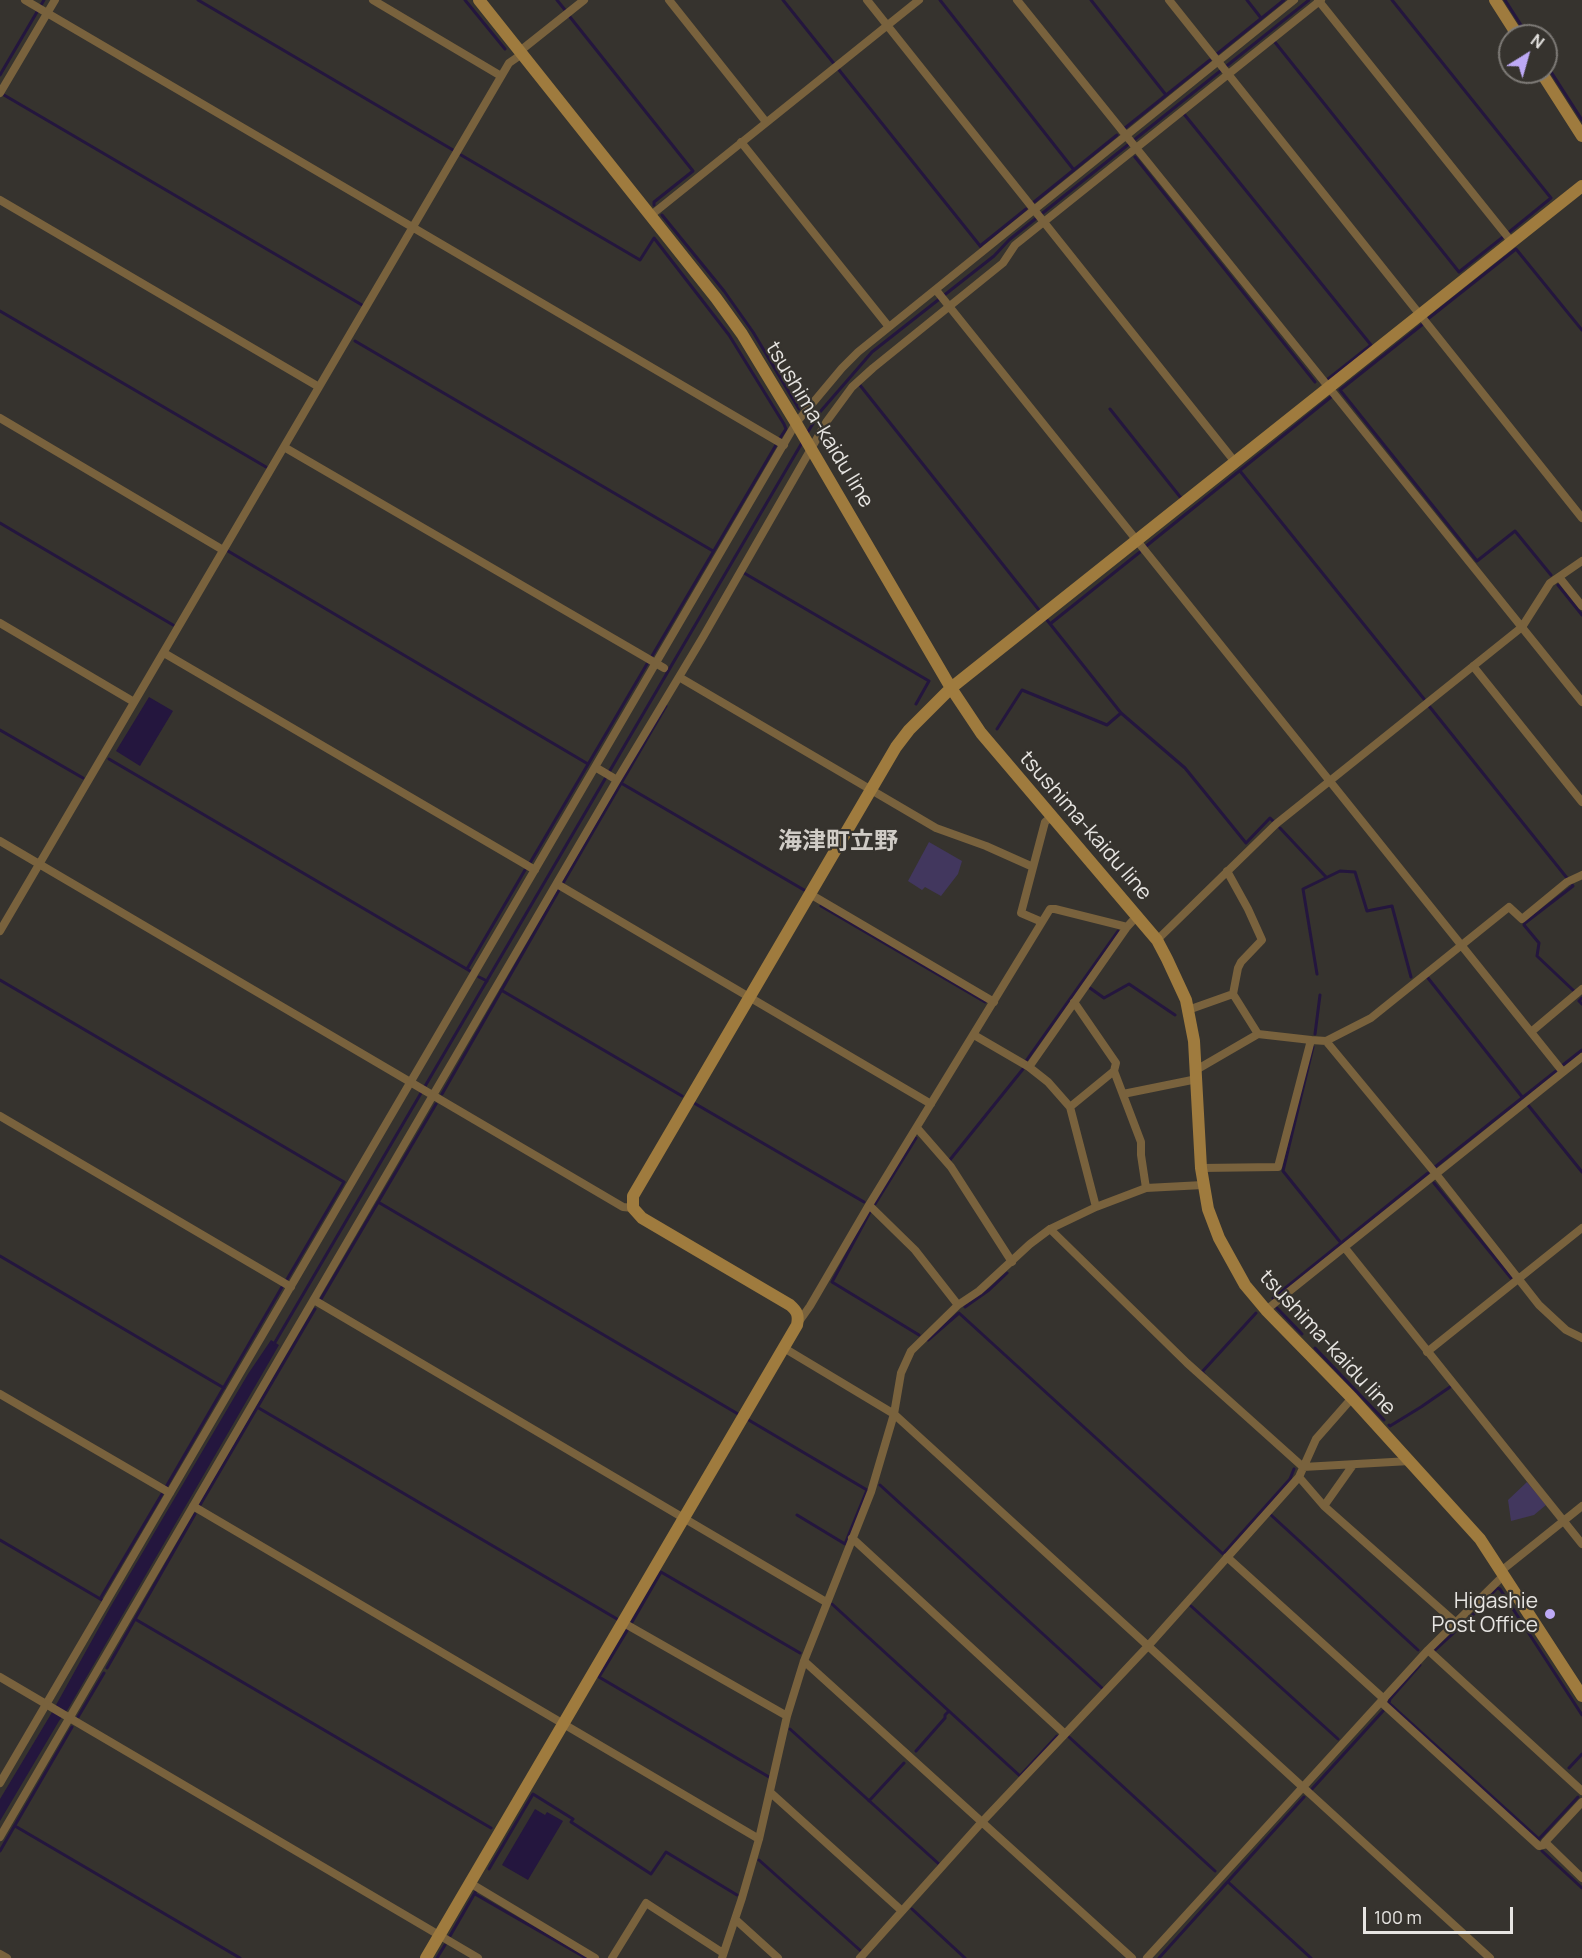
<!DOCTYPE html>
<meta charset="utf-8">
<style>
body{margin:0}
#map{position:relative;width:1582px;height:1958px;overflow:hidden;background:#36332e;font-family:Manrope,sans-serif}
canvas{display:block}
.north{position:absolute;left:1498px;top:24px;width:60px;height:60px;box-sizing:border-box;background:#36332e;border:2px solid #7d7a76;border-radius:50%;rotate:37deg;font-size:16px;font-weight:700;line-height:24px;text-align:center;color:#e7e5e2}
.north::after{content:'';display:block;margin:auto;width:21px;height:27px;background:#bda9f5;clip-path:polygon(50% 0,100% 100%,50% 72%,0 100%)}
.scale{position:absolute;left:1363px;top:1907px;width:150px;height:27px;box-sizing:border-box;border:3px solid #e7e5e2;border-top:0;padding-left:8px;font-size:18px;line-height:21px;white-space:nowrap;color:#e7e5e2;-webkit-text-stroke:4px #36332e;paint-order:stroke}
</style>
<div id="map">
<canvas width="1582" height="1958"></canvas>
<div class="north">N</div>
<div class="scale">100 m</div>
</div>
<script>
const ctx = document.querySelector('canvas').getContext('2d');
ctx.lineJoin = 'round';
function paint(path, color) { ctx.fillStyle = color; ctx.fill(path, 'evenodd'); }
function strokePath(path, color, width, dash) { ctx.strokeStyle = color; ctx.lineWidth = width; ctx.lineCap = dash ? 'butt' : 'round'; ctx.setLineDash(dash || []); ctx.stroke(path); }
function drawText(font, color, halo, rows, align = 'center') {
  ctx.font = font + ' Manrope,"Noto Sans JP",sans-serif'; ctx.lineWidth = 4.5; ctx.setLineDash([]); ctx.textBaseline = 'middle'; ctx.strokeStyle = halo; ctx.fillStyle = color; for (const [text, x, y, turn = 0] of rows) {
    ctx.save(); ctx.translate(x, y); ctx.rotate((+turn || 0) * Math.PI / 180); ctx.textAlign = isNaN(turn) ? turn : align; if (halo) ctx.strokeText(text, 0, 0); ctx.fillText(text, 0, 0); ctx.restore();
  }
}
paint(new Path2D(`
 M929 842 962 861 958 874 941 896 925 887 922 890 908 881Z
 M1527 1482 1546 1505 1534 1515 1511 1521 1508 1500Z`), '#42375e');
paint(new Path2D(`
 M149 697 173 711 140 766 116 751Z
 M271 1340 279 1345 68 1709 59 1721 0 1821V1799L51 1714 111 1606 248 1374Z
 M535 1809 545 1815 547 1812 563 1821 528 1880 502 1865Z`), '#24163e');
strokePath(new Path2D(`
 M198 0 453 150
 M465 0 505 49
 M557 0 565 10
 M783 0 981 247
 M940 0 1074 170
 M1091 0 1166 95
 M1247 0 1261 18
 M1392 0 1551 198 1508 233
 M1505 0 1528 36
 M570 17 693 171 654 202V205
 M1274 41 1459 272 1503 237
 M1217 54 1284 0
 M1546 64 1582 120
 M0 75 44 0
 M4 95 362 305
 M1184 114 1371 345 1328 379
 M1125 128 1210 60
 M461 155 640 260 654 238 729 335 784 424 786 429 780 438
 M1135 157 1315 382
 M1034 202 1117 135
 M662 215 724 291 753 332 799 409
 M980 246 1026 209
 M0 311 266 467
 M1429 318 1516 249 1582 330
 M1423 324 1340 390 1477 561 1515 531 1551 575
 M355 341 713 551
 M859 384 1039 610
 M1110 409 1181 498
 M806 435 820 412 872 352 994 256 1009 240 1309 0
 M1240 471 1424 699
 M0 523 173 625
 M1145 547 1331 397
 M228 551 588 764
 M744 573 929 681 916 704
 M1558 585 1582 615
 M1047 620 1121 713 1185 768 1246 843 1270 818 1273 821
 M1050 624 1140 552
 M652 656 776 445
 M1429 706 1567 878
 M997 729 1022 690 1107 725 1121 713
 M0 730 83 778
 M109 759 470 971
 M621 783 804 890
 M1280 828 1326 877
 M530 863 647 664
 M563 883 666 706
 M1571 883 1573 886 1525 923 1524 925 1539 943 1537 956 1574 991
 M821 906 985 1002
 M467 969 525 870
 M1317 974 1303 889 1340 871 1355 872 1367 911 1392 906 1411 977
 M479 977 487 981
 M1428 978 1523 1098
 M0 980 344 1182 286 1281
 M1090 988 1104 998 1129 984 1175 1015
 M501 990 682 1096
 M1582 998 1579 1001 1582 1004
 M1315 1034 1320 995
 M1313 1047 1283 1171 1341 1243
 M1026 1061 1118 931
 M1563 1065 1582 1050
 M442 1094 559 890
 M694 1103 864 1202
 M1528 1105 1582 1172
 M949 1161 1023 1069
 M1435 1167 1556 1071
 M1434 1183 1511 1278
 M378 1202 738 1414
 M875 1204 916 1138
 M870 1212 832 1282 919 1335
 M0 1256 224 1388
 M1273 1298 1428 1173
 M321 1299 436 1104
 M965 1307 989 1290 1007 1273
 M1277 1308 1302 1334
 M926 1339 928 1340 959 1313 1223 1554 1290 1479 1294 1469
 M274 1344 803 441
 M1315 1348 1384 1420
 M1204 1374 1202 1372 1256 1313
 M257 1407 617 1619
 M747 1419 867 1490 845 1544 797 1515
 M1389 1425 1390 1426 1421 1407 1450 1387
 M880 1485 1102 1688
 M166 1487 282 1287
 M200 1505 315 1309
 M1271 1515 1418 1650
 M0 1540 102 1600
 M100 1599 162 1494
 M832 1604 1020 1776 1057 1736
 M1191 1606 1338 1739
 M135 1619 491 1828
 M632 1622 661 1572 800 1653
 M628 1629 599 1677 769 1777
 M1434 1651 1471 1617 1497 1588 1500 1589 1582 1715
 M107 1668 195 1514
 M1389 1703 1539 1839 1578 1797
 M1389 1703 1390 1699 1420 1665
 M78 1717 104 1673
 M790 1729 940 1865 938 1867
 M1069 1737 1215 1871
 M916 1751 945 1718V1715L949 1711
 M1569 1768 1582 1754
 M1312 1789 1383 1711
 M869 1801 904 1763
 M15 1826 240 1958
 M0 1851 72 1727
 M1542 1851 1582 1888
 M759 1860 862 1952
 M489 1869 533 1794 573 1819 571 1822 651 1874 666 1852 737 1895
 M1228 1882 1311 1958
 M475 1894 586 1958
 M912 1909 965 1958
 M450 1936 476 1891
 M437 1958 445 1945
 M1159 1958 1304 1797`), '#24163e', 3);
strokePath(new Path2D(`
 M25 0 784 445
 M373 0 501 76
 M669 0 766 122
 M867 0 1235 462
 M1017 0 1582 702
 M1169 0 1582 518
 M1318 0 1511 241
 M520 51 584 0
 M0 93 55 0
 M741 142 889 327
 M0 200 319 387
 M650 216 919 0
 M936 290 1563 1072
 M0 418 223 550
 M284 447 664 668
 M1559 577 1582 606
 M0 623 134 702
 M164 653 535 870
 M1473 666 1582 802
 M679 677 936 828 986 846 1033 867
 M617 780 595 767 796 423 842 368 858 352 1294 0
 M0 841 623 1207 633 1208
 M1227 871 1248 909 1262 940 1241 962 1238 968 1233 994
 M557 884 931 1104
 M810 894 994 1002
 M1042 922 1021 913 1045 822 1051 817
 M0 931 509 63 522 54
 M1157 940 1276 824 1522 627 1550 583 1582 561
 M1074 1002 1116 1063 1114 1071 1141 1142V1155L1146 1188
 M1188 1010 1233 994 1258 1034
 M1531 1032 1582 989
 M974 1035 1029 1067 1127 927
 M1326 1041 1436 1174 1539 1305 1566 1330 1582 1338
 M1029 1067 1048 1082 1070 1107 1096 1207
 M1196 1070 1258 1034 1311 1040
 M1123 1094 1197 1079
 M1070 1107 1114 1071
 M0 1116 291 1287
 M917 1128 951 1167 1012 1262
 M1201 1168 1278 1167 1311 1040 1326 1041 1371 1018 1509 907 1522 919 1567 882 1582 875
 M869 1205 915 1250 958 1305
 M1050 1229 1187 1363 1303 1467 1410 1461
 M1345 1248 1582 1544
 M314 1300 826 1602
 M1266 1310 1582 1057
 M798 1323 810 1306 869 1205 1050 909H1055L1127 927 1137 916
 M784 1348 894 1414 1490 1958
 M1427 1352 1582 1228
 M0 1394 170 1493
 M1299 1477 1324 1506 1455 1622
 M193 1506 759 1839
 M1324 1506 1353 1465
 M852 1538 1065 1734
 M1227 1557 1384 1699
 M1501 1571 1582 1506
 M622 1622 787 1716
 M1428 1650 1582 1791
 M804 1661 1132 1958
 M0 1677 478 1958
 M1381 1702 1539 1846 1547 1844
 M0 1783 595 767
 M771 1793 902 1911
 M1582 1802 1545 1842 1582 1878
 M0 1837 617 780 703 637 827 421 852 387 873 368 1003 263 1015 245 1321 0
 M470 1883 595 1958
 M736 1920 778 1958
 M0 1954 7 1958
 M612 1958 646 1903 723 1953
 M722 1958 742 1898 759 1839 787 1716 804 1661 871 1492 894 1414 901 1373 911 1351 958 1305 979 1291 1030 1244 1050 1229 1096 1207 1146 1188 1203 1185
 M860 1958 981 1823 1148 1646 1299 1477 1316 1439 1352 1398
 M1147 1958 1428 1650 1504 1575`), '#79623d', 8);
strokePath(new Path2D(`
 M479 0 716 298 742 334 796 423 951 688 981 733 1157 940 1167 959 1186 1000 1194 1041 1201 1168 1208 1209 1219 1238 1245 1285 1266 1310 1352 1398 1480 1539 1582 1696
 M1495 0 1518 36
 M1541 72 1582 136
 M426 1958 797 1325C799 1315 797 1311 790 1305L642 1218 633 1208V1196L896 747 909 730 951 688 1582 186`), '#9f7b3e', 12);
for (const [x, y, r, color] of [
 [1550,1614,6,"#bda9f5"]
]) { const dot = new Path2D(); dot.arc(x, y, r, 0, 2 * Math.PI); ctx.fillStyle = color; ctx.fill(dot); strokePath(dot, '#36332e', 2); }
drawText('21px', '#e7e5e2', '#36332e', [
 ["tsushima-kaidu line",819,425,59],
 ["tsushima-kaidu line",1085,826,49],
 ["tsushima-kaidu line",1327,1343,47]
]);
drawText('21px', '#e7e5e2', '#36332e', [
 ["Higashie",1538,1602],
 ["Post Office",1538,1626]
], 'right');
drawText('bold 24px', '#d0ccc6', '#36332e', [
 ["海津町立野",838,842]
]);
</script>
